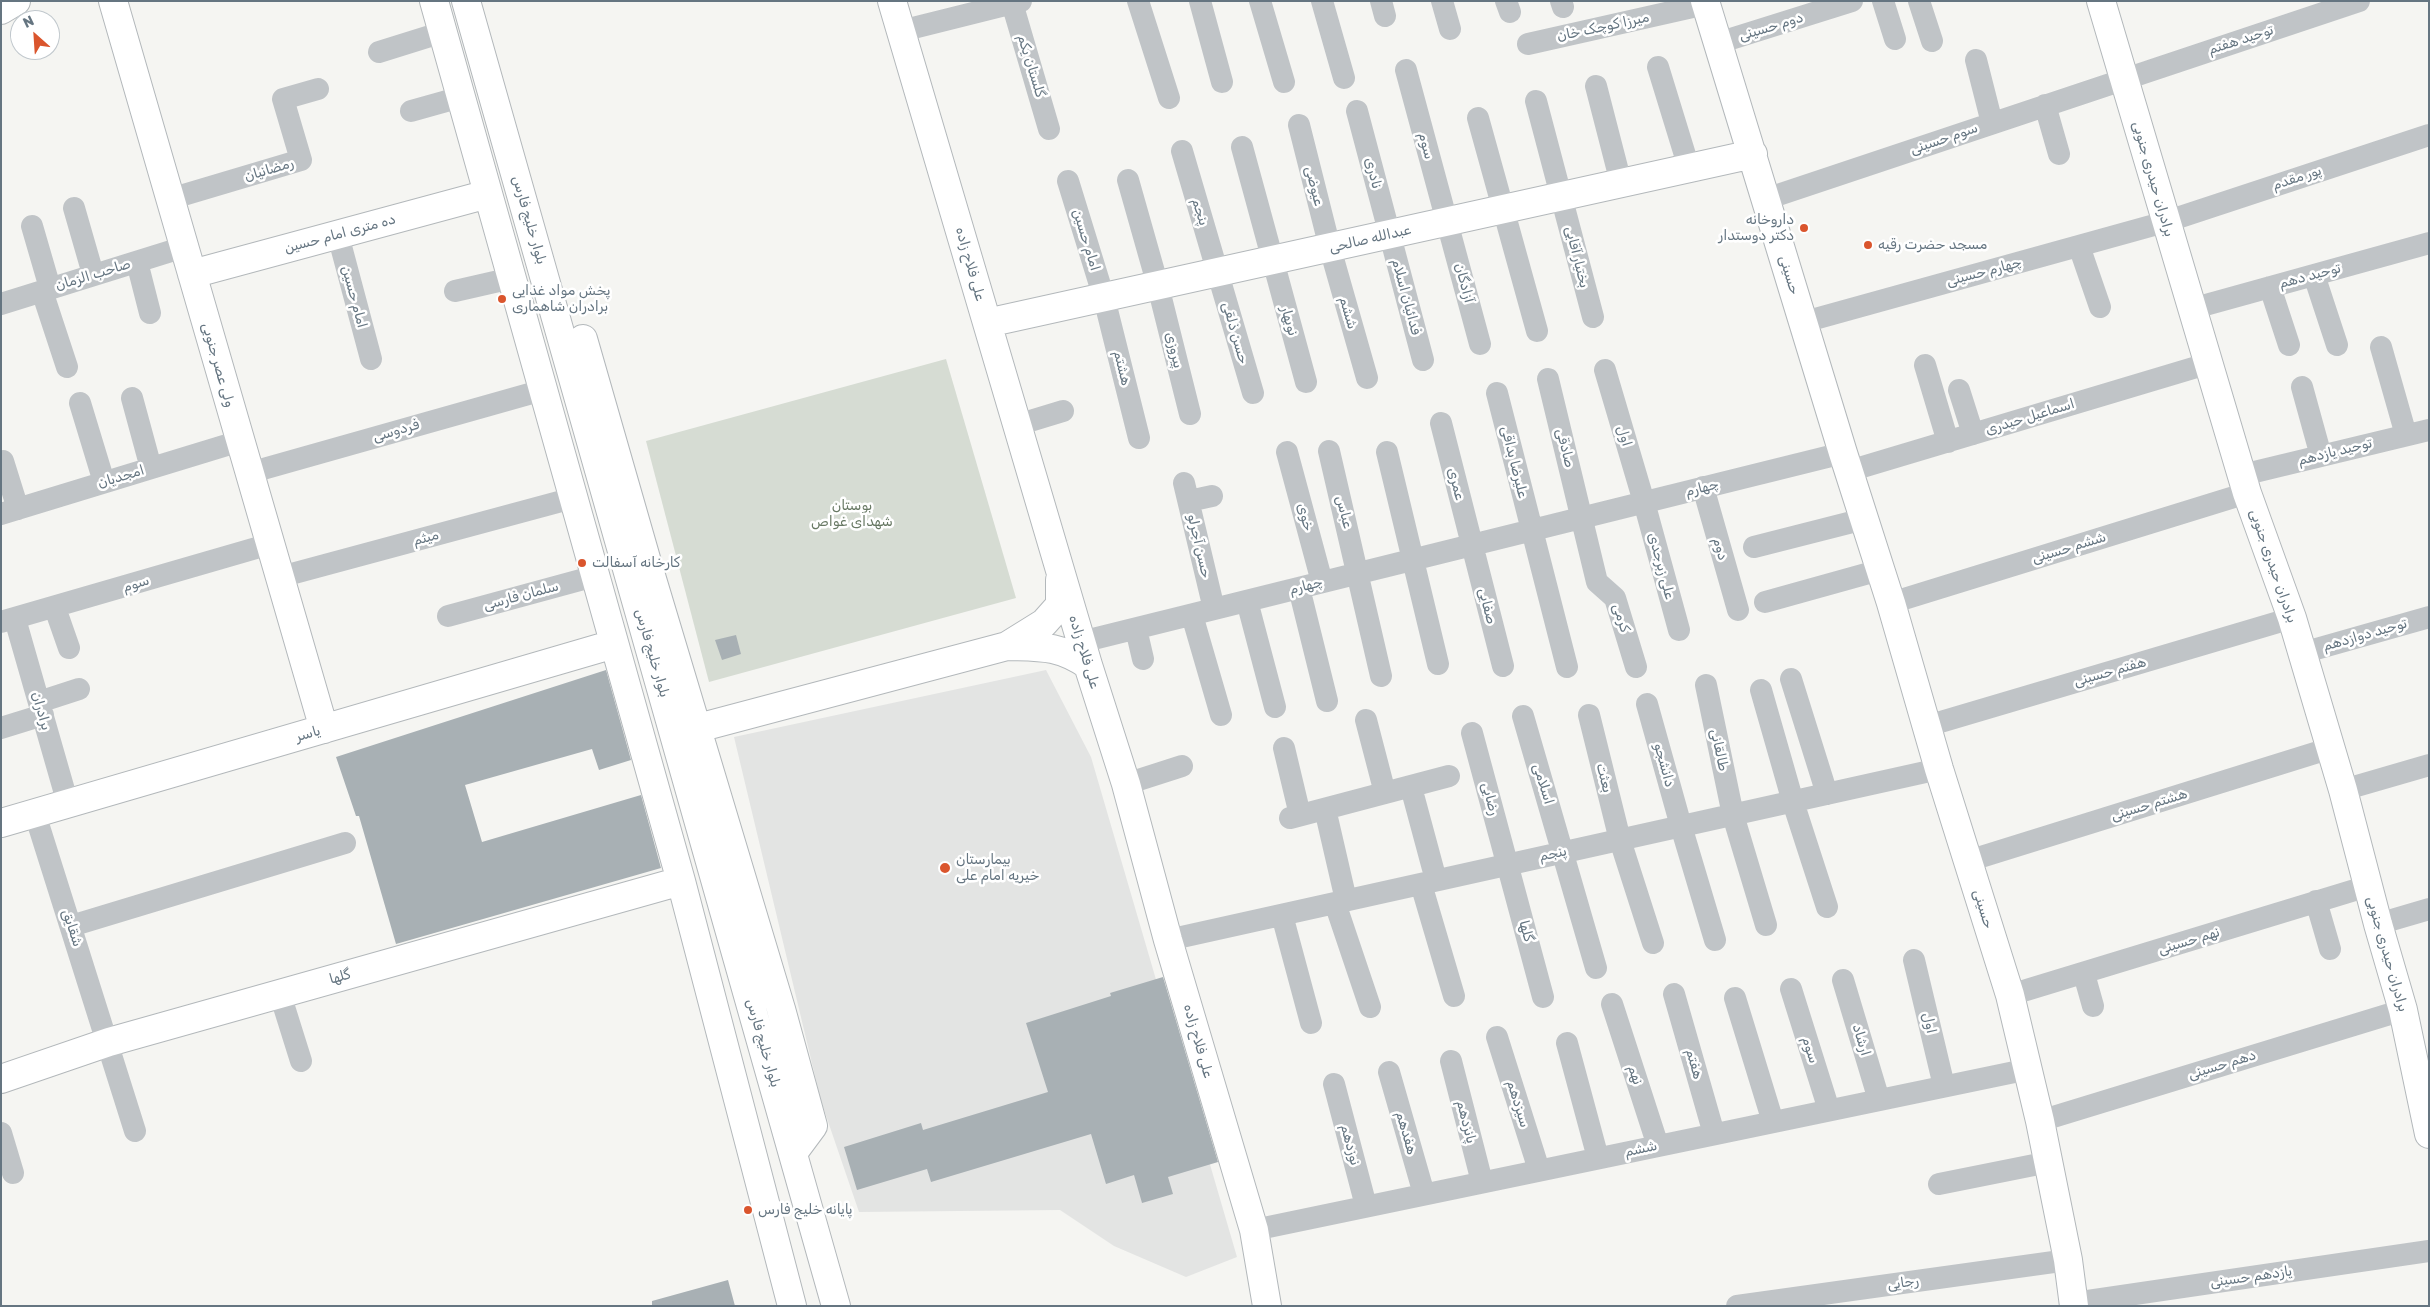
<!DOCTYPE html>
<meta charset="utf-8">
<style>
body{margin:0}
#map{position:relative;width:2430px;height:1307px;overflow:hidden;background:#f5f5f2;font-family:Rubik,sans-serif}
canvas{display:block}
.frame{position:absolute;inset:0;border:2px solid #657581;pointer-events:none}
.north{position:absolute;left:10px;top:10px;width:50px;height:50px;box-sizing:border-box;background:#fff;border:1px solid #c1c8cd;border-radius:50%;rotate:334deg;font-size:14px;font-weight:700;line-height:20px;text-align:center;color:#657581}
.north::after{content:'';display:block;margin:auto;width:18px;height:22px;background:#da552d;clip-path:polygon(50% 0,100% 100%,50% 72%,0 100%)}
</style>
<div id="map">
<canvas width="2430" height="1307"></canvas>
<div class="frame"></div>
<div class="north">N</div>
</div>
<script>
const ctx = document.querySelector('canvas').getContext('2d');
ctx.lineJoin = 'round';
function paint(path, color) { ctx.fillStyle = color; ctx.fill(path, 'evenodd'); }
function strokePath(path, color, width, dash) { ctx.strokeStyle = color; ctx.lineWidth = width; ctx.lineCap = dash ? 'butt' : 'round'; ctx.setLineDash(dash || []); ctx.stroke(path); }
function drawText(font, color, halo, rows, align = 'center') {
  ctx.font = font + ' Rubik,Cairo,sans-serif'; ctx.lineWidth = 5; ctx.setLineDash([]); ctx.textBaseline = 'middle'; ctx.strokeStyle = halo; ctx.fillStyle = color; for (const [text, x, y, turn = 0] of rows) {
    ctx.save(); ctx.translate(x, y); ctx.rotate((+turn || 0) * Math.PI / 180); ctx.textAlign = isNaN(turn) ? turn : align; if (halo) ctx.strokeText(text, 0, 0); ctx.fillText(text, 0, 0); ctx.restore();
  }
}
paint(new Path2D(`
 M1046 670 1091 757 1237 1257 1186 1277 1114 1246 1060 1210 859 1212 821 1101 734 737Z`), '#e3e4e3');
paint(new Path2D(`
 M946 359 1016 598 709 682 646 441Z`), '#d6dcd3');
paint(new Path2D(`
 M736 635 741 654 722 660 715 640Z
 M606 670 631 760 599 770 592 749 465 785 482 842 641 795 661 868 396 944 359 816H356L336 757Z
 M1163 977 1218 1162 1168 1177 1173 1194 1142 1203 1134 1175 1106 1184 1091 1134 931 1182 927 1169 857 1190 844 1147 921 1123 923 1130 1048 1092 1026 1023 1111 996 1110 993Z
 M728 1280 735 1306H652V1301Z`), '#a8b0b4');
const secondary = new Path2D(`
 M113 1 324 729
 M434 1 681 881 792 1306
 M466 1 836 1306
 M892 1 1088 665 1126 784 1168 940 1254 1230 1267 1306
 M1705 1 1843 453 1891 603 1939 769 2010 995 2040 1121 2068 1260 2074 1306
 M2101 1 2247 493 2292 618 2343 790 2378 924 2403 1010 2429 1134
 M1 10 16 1
 M192 274 488 194
 M987 323 1753 154
 M583 339 649 569 781 1009 813 1126 793 1153
 M1007 646 1044 623 1060 605V580
 M698 728 1007 646C1041 647 1058 645 1088 665
 M1 823 614 644
 M1 1079 109 1042 681 881`);
strokePath(secondary, '#b3b8bb', 30);
strokePath(new Path2D(`
 M1138 1 1169 98
 M1200 1 1222 82
 M1260 1 1284 82
 M1322 1 1344 78
 M1381 1 1385 16
 M1442 1 1450 29
 M1506 1 1510 12
 M1561 1 1563 7
 M1883 1 1895 39
 M1919 1 1932 41
 M1012 3 1049 129
 M901 31 1021 1
 M1718 43 1852 1
 M1528 44 1706 4
 M379 52 443 32
 M1976 60 1992 123
 M1658 67 1689 168
 M1406 70 1480 344
 M1596 86 1621 183
 M1536 101 1593 317
 M2045 105 2059 154
 M411 111 461 97
 M1357 111 1423 360
 M1478 118 1537 331
 M1299 125 1330 248 1367 378
 M1242 147 1306 382
 M1182 151 1253 393
 M1128 180 1158 286 1190 414
 M1068 181 1104 298 1139 438
 M170 199 301 160 283 99 318 89
 M1766 199 2359 1
 M74 208 93 274
 M32 226 50 288
 M338 235 371 359
 M2079 246 2100 307
 M137 262 150 313
 M2314 275 2337 345
 M2270 287 2289 345
 M42 291 67 367
 M455 291 512 278
 M1 304 184 247
 M2191 309 2429 243
 M1804 322 2165 222 2429 135
 M2381 347 2406 435
 M1925 365 1948 442
 M1605 370 1644 502 1679 630
 M1548 379 1597 582 1615 598 1636 667
 M2302 387 2321 456
 M1959 390 1973 434
 M1497 393 1567 667
 M132 398 151 468
 M80 403 104 482
 M1441 423 1503 666
 M1017 425 1063 411
 M1329 451 1381 676
 M1287 452 1322 582
 M1387 452 1438 664
 M3 461 18 509
 M1849 471 2210 363
 M249 473 543 390
 M2242 475 2429 430
 M1184 483 1214 609
 M1703 487 1738 610
 M1189 501 1212 496
 M1 514 240 441
 M1754 547 1864 519
 M280 577 573 498
 M1299 588 1327 701
 M1247 601 1275 707
 M1765 602 1880 570
 M1891 603 2247 493
 M55 608 69 648
 M1192 615 1221 715
 M448 616 595 576
 M15 619 68 804
 M1 622 270 544
 M1136 629 1143 659
 M1081 642 1843 453
 M2302 653 2429 617
 M1791 679 1827 794
 M1706 685 1733 815 1766 925
 M1761 690 1793 802 1827 907
 M39 702 79 689
 M1647 704 1681 826 1715 940
 M1589 715 1620 840 1653 943
 M1523 716 1596 968
 M1366 720 1385 793
 M1927 726 2292 618
 M1 728 43 715
 M1472 733 1543 997
 M1284 748 1300 815
 M1126 784 1182 766
 M1411 787 1436 880
 M2343 790 2429 765
 M1325 809 1346 900
 M35 814 135 1131
 M1290 818 1449 776
 M1968 861 2331 748
 M1421 884 1454 996
 M2316 901 2330 949
 M1335 903 1370 1007
 M1282 915 1311 1023
 M2378 924 2429 909
 M71 926 345 843
 M1168 940 1939 769
 M1914 960 1944 1086
 M2084 974 2093 1006
 M1843 980 1879 1100
 M1791 989 1829 1110
 M280 994 301 1061
 M1674 994 1714 1134
 M2010 995 2368 886
 M1735 998 1773 1122
 M1612 1004 1658 1146
 M1497 1037 1539 1170
 M1567 1043 1598 1158
 M1451 1061 1482 1182
 M1389 1072 1424 1194
 M1334 1084 1366 1206
 M2040 1121 2403 1010
 M1 1133 13 1173
 M1939 1184 2049 1162
 M1254 1230 2029 1069
 M2074 1303 2429 1251
 M1737 1306 2068 1260`), '#c0c4c7', 22);
strokePath(secondary, '#fff', 28);
for (const [x, y, r, color] of [
 [1804,228,5,"#da552d"],
 [1868,245,5,"#da552d"],
 [502,299,5,"#da552d"],
 [582,563,5,"#da552d"],
 [945,868,6,"#da552d"],
 [748,1210,5,"#da552d"]
]) { const dot = new Path2D(); dot.arc(x, y, r, 0, 2 * Math.PI); ctx.fillStyle = color; ctx.fill(dot); strokePath(dot, '#fff', 2); }
drawText('14px', '#657581', '#fff', [
 ["میرزا کوچک خان",1603,27,-12],
 ["دوم حسینی",1771,27,-17],
 ["توحید هفتم",2241,40,-18],
 ["گلستان یکم",1031,66,73],
 ["سوم حسینی",1944,139,-19],
 ["سوم",1426,146,75],
 ["رمضانیان",269,170,-17],
 ["نادری",1373,173,76],
 ["پور مقدم",2297,178,-18],
 ["برادران حیدری جنوبی",2153,179,74],
 ["عیوضی",1314,186,76],
 ["پنجم",1200,212,73],
 ["بلوار خلیج فارس",529,220,74],
 ["ده متری امام حسین",340,234,-15],
 ["عبدالله صالحی",1370,239,-13],
 ["امام حسین",1086,240,73],
 ["بختیار آقایی",1577,257,76],
 ["علی فلاح زاده",970,264,74],
 ["چهارم حسینی",1984,272,-15],
 ["صاحب الزمان",93,275,-17],
 ["حسینی",1789,275,73],
 ["توحید دهم",2310,276,-15],
 ["آزادگان",1464,283,75],
 ["امام حسین",354,297,75],
 ["فدائیان اسلام",1406,297,75],
 ["ششم",1348,313,74],
 ["نوبهار",1289,321,74],
 ["حسن ذلقی",1235,333,74],
 ["پیروزی",1174,350,76],
 ["ولی عصر جنوبی",218,365,74],
 ["هشتم",1122,368,76],
 ["اسماعیل حیدری",2030,417,-17],
 ["فردوسی",396,431,-16],
 ["اول",1624,436,73],
 ["صادقی",1565,448,76],
 ["توحید یازدهم",2335,452,-14],
 ["علیرضا بداقی",1514,462,76],
 ["امجدیان",121,477,-17],
 ["عمری",1456,484,76],
 ["چهارم",1702,488,-14],
 ["عباس",1344,512,76],
 ["خوی",1305,517,75],
 ["میثم",426,538,-15],
 ["حسن آجرلو",1199,546,77],
 ["ششم حسینی",2069,548,-17],
 ["دوم",1720,549,74],
 ["علی زبرجدی",1661,566,75],
 ["برادران حیدری جنوبی",2273,566,71],
 ["سوم",136,584,-17],
 ["چهارم",1306,586,-14],
 ["سلمان فارسی",521,596,-15],
 ["صفایی",1487,606,76],
 ["کرمی",1621,618,73],
 ["توحید دوازدهم",2365,635,-16],
 ["علی فلاح زاده",1084,652,73],
 ["بلوار خلیج فارس",652,653,74],
 ["هفتم حسینی",2110,672,-16],
 ["برادران",41,711,74],
 ["یاسر",308,734,-16],
 ["طالقانی",1719,750,78],
 ["دانشجو",1664,765,75],
 ["بعثت",1604,778,76],
 ["اسلامی",1543,784,73],
 ["رضایی",1490,799,75],
 ["هشتم حسینی",2149,805,-17],
 ["پنجم",1553,854,-12],
 ["حسینی",1983,909,73],
 ["شقایق",72,928,72],
 ["گلها",1526,931,75],
 ["نهم حسینی",2189,941,-17],
 ["برادران حیدری جنوبی",2387,954,74],
 ["گلها",340,977,-16],
 ["اول",1929,1023,77],
 ["ارشاد",1861,1040,73],
 ["علی فلاح زاده",1198,1041,74],
 ["بلوار خلیج فارس",763,1043,74],
 ["سوم",1810,1050,73],
 ["هفتم",1694,1064,74],
 ["دهم حسینی",2222,1065,-17],
 ["نهم",1635,1075,72],
 ["سیزدهم",1518,1104,73],
 ["پانزدهم",1466,1122,76],
 ["هفدهم",1406,1133,74],
 ["نوزدهم",1350,1145,75],
 ["ششم",1641,1149,-12],
 ["یازدهم حسینی",2251,1277,-8],
 ["رجایی",1903,1283,-8]
]);
drawText('14px', '#657581', '#fff', [
 ["داروخانه",1794,220,"right"],
 ["دکتر دوستدار",1794,236,"right"],
 ["مسجد حضرت رقیه",1878,245],
 ["پخش مواد غذایی",512,291],
 ["برادران شاهماری",512,307],
 ["کارخانه آسفالت",592,563],
 ["بیمارستان",956,860],
 ["خیریه امام علی",956,876],
 ["پایانه خلیج فارس",758,1210]
], 'left');
drawText('14px', '#687964', '#fff', [
 ["بوستان",852,506],
 ["شهدای غواص",852,522]
]);
</script>
